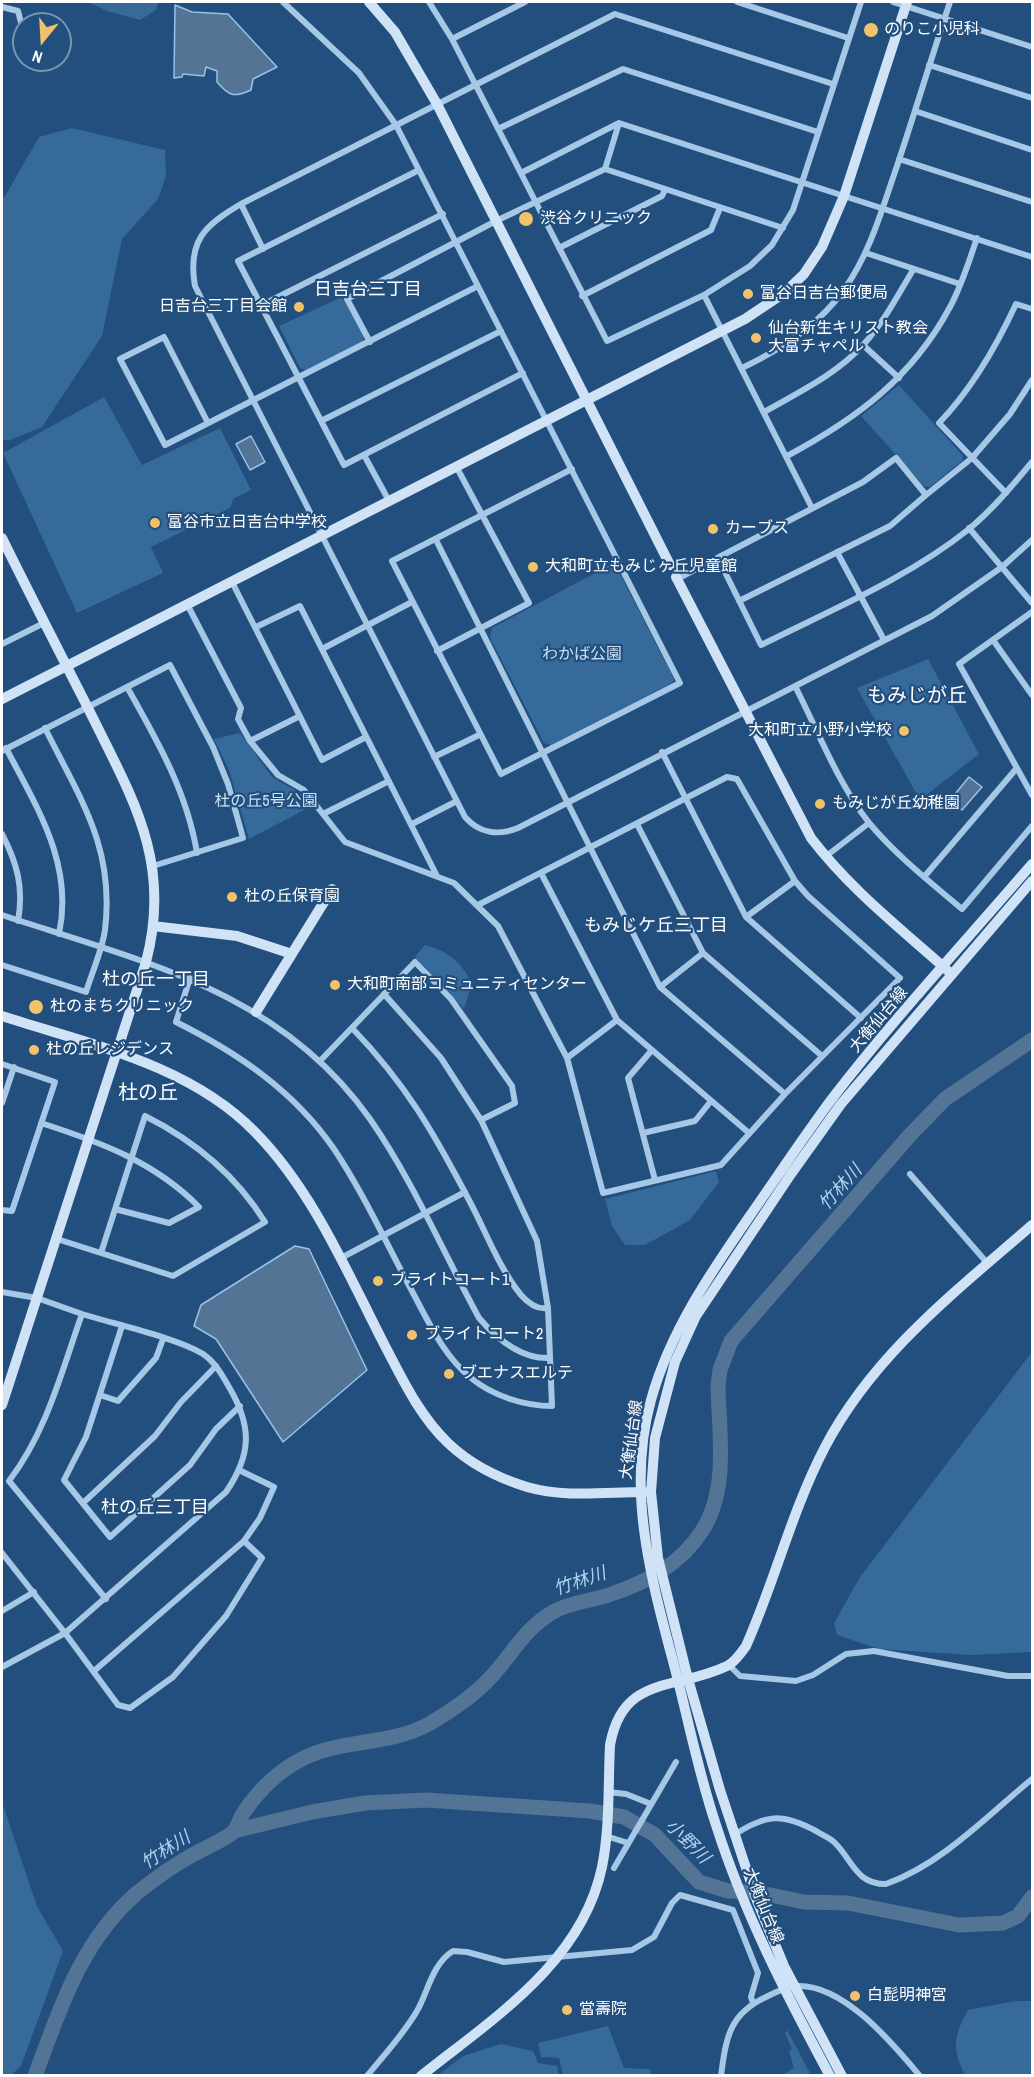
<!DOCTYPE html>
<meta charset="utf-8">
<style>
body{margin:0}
#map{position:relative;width:1034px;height:2077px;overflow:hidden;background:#224f7d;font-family:"Archivo Narrow",sans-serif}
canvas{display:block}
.frame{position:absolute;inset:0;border:3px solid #fff;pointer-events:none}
.north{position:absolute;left:12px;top:12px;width:60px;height:60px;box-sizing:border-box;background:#224f7d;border:2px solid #7a95b1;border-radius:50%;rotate:198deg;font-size:16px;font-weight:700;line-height:24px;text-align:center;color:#fff}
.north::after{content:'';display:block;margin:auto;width:21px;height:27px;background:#f1c269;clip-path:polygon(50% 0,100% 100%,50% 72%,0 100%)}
</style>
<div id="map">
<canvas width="1034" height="2077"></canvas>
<div class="frame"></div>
<div class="north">N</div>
</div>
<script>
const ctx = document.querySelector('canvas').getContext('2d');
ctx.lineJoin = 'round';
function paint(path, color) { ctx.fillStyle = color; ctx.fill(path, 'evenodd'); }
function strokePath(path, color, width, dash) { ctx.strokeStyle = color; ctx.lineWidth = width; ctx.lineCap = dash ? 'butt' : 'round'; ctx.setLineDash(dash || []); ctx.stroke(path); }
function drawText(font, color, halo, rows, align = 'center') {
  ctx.font = font + ' "Archivo Narrow","Noto Sans JP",sans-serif'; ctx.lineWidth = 4.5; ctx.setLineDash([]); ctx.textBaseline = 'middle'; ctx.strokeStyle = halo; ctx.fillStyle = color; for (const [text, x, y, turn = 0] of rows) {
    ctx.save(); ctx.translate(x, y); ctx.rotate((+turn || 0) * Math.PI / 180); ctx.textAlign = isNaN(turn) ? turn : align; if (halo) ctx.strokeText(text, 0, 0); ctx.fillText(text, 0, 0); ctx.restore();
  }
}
paint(new Path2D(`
 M88 2H158L156 10 140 20 107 11Z
 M72 128 165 150 166 176 158 199 122 239 102 336 42 427 10 440H2V191L4 198 39 137Z
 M342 297 364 336 362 342 306 370 300 368 279 326Z
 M899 385 963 456 962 461 930 487 924 486 861 416Z
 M104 397 142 465 220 428 251 490 233 499 230 508 151 547 163 573 77 613 3 453Z
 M612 564 616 566 674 679 672 683 551 745 544 743 490 638 492 628Z
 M928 659 979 754 920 800 857 688Z
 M240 733 272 777 301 794 312 806 249 839 229 770 214 739Z
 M425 945C448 951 461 962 472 983L464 1009 415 957Z
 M716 1171 719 1182 690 1220 645 1245H625L612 1226 605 1199Z
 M1032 1352V1652L970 1655 879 1649 837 1635 834 1623 860 1577Z
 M2 1802 37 1906 63 1951 21 2066 10 2076 2 2075Z
 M1015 2001H1032V2075H965C951 2048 954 2036 968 2010Z
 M608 2026 624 2068 650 2069 651 2075H563L559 2058 541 2057 538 2043Z
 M787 2030 810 2073 806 2075H782L794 2068 789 2051 792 2049 785 2033Z
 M501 2044 533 2051 538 2063 557 2066 559 2075H438L463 2056Z`), '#356a9b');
const water = new Path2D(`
 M175 5 192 12 228 14 277 67 253 79 251 90C234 98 229 96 217 82V71L206 67 204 76 183 74 182 77 174 78Z
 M251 436 265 462 250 470 236 444Z
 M969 777 982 787 962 810 950 800Z
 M295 1246 309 1249 367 1370 283 1442 216 1339 194 1326 201 1305Z`);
paint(water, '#547495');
strokePath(water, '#9ac2e7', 1.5);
strokePath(new Path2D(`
 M234 1831 312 1812 365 1803 426 1800 590 1811 624 1817 655 1835 699 1882 728 1891 761 1893 804 1902 848 1903 959 1925 1003 1923 1018 1916 1032 1897
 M35 2076C60 2009 81 1941 137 1893 153 1880 171 1867 189 1857 202 1849 218 1843 231 1834 238 1829 239 1819 244 1812 259 1790 278 1771 302 1759 340 1739 388 1746 429 1724 451 1711 475 1695 492 1676 513 1653 524 1629 553 1612 570 1602 591 1601 609 1595 647 1582 680 1565 702 1531 729 1489 719 1433 718 1386L720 1370 731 1341 910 1135 945 1099 1032 1040`), '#547495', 15);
strokePath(new Path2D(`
 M283 2 359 73 396 125 680 683 501 774 392 561 572 469
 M429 2 452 39 607 341 704 295 750 266 772 245 793 210 861 2
 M737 2 848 38
 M893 2 1032 47
 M2 7 18 11 24 34
 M452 39 525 2
 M929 65 1032 98
 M833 84 615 14 241 204C205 225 187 241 195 286L465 817C479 833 498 836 518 828L932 616 1002 567 1032 540
 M915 111 1032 150
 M498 129 623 69 818 132
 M899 159 1032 202
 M605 169 619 123
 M419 170 238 261 344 465 523 373
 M521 173 619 123 1032 257
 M241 204 263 249
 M559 248 662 196 665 190
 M866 253 960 284
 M704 295 812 508
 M582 296 711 230 720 208
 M262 305 443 214
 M370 342 347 299 496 221 605 169 783 228
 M863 345 899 378
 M742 368C780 350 818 326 843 291 870 254 882 209 897 166 915 112 932 56 950 2
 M764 412C799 392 837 374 864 344 884 322 898 295 913 270
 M321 421 501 331
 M208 423 164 337 120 359 165 445 478 286
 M364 455 389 501
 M787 456C856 419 912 378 950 307 962 285 969 261 977 238
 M1006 493 939 423C972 389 996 347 1016 304L1032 309
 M969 528 1032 603
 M436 540 660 987 785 1094
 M837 552 884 640
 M718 558 761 645C831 610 908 578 969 529 993 509 1013 485 1032 462
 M677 579 863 482 896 458 926 495 972 458 1010 414 1032 380
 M232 582 322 760 366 737
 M739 601 890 526 926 495
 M187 604 241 708 238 719 250 741 278 775 304 790 345 842 454 883 498 926 567 1058 603 1193 721 1165 785 1094 900 978 808 896 795 881 737 779 727 777 478 905
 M1032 612 959 664 1032 795
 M256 627 300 606 437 876
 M993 640 1032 695
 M2 644 44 623
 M322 649 412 602
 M437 651 529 603 456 466
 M795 686C818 731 838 784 870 824 897 856 930 882 962 909L1032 826
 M127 687C157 740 187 792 197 853
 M250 741 300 716
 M6 748C37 808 74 864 59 934
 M2 751 170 665 213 747 228 784 243 838 153 866
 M662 752 746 917 861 1018
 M434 757 479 735
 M325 813 389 781
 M412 824 457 801
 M637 824 703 953 822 1056
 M2 834C17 863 24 887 18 921
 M825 857 869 823
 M541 873 617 1020 749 1133
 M924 877 1016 769
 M2 915C141 961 280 991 370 1119 413 1181 443 1252 479 1318 497 1339 520 1359 549 1358
 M746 917 795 881
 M2 965 86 992C92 972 102 951 105 930 115 847 80 799 45 728
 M190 978 176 1022C238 1053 294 1091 334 1149 364 1194 387 1245 413 1293 429 1323 444 1356 471 1378 493 1396 524 1406 552 1406L548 1308 537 1241 481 1120 441 1058 384 994
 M660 987 703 953
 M352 1028C406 1084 434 1133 470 1202 486 1232 499 1268 521 1295 528 1303 537 1310 548 1308
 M652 1050 628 1078 655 1180
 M567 1058 617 1020
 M320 1061 415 962 451 999 512 1086 515 1103 481 1120
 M2 1064 55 1082 12 1211 2 1210
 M2 1103 14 1067
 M41 1123C100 1142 155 1162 199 1207L169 1223 115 1209
 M643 1133 695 1121 711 1101
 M910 1174 988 1264
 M57 1239 173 1276 265 1222C235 1174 195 1141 145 1116L101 1253
 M341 1258 465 1192
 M2 1292 37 1298 82 1314C61 1373 47 1431 9 1481L106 1599
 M122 1326 86 1437 64 1480 110 1537 190 1465 216 1429 240 1406
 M100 1395 118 1401 156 1358 163 1339
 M83 1503 155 1436 181 1402 216 1366
 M2 1553 65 1633 226 1492C252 1454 252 1426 229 1387 222 1375 215 1362 203 1354 177 1338 114 1324 82 1314
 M2 1611 34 1592
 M729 1665 740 1676 796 1681 813 1675 846 1654 874 1651 1008 1676H1032
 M2 1667 65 1633 118 1705 130 1708 173 1677 226 1616 262 1558 244 1541 260 1518 274 1487 241 1471
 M94 1671 244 1541
 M608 1792 626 1794 651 1804
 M734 1835C766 1814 782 1813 816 1831 822 1835 831 1838 835 1843 853 1861 856 1884 886 1884 942 1864 987 1816 1032 1779
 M606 1836 628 1843
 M614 1868 676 1762
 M367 2076C384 2055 403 2035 417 2011 428 1992 432 1964 453 1951L467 1952 504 1962 632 1950 654 1937 672 1903 680 1895 733 1910 758 1973 751 1997 753 2003
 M721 2076C726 2038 729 2014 766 1997 774 1993 788 1986 796 1986 843 1983 893 2044 920 2076`), '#a6c7e6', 6);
strokePath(new Path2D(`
 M369 2 395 32 437 104 670 565
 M2 538C30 595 59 651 88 708 131 796 173 860 146 962L2 1405
 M676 577 811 838C850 889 900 928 947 970
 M2 699 745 319 784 293 804 274 822 247 844 196 907 2
 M153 926 237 936 292 954
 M256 1012 332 889
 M2 1016C88 1044 189 1064 255 1132 313 1191 347 1272 384 1344 403 1380 419 1415 448 1443 470 1464 498 1478 527 1487 565 1498 606 1492 645 1492
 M421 2076C492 2019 582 1963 602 1867 610 1828 608 1785 610 1745 623 1674 675 1691 727 1666 734 1663 741 1653 746 1646 775 1581 792 1510 825 1447 874 1354 955 1292 1032 1225
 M830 2076C786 1994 744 1913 716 1825 698 1772 688 1718 674 1665 651 1578 626 1490 651 1400 671 1328 714 1268 756 1207 781 1171 805 1135 831 1100 894 1018 965 942 1032 864
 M842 2076 784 1966 757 1901 720 1790 688 1679 658 1558 651 1492 655 1438 675 1362 696 1316 791 1174 841 1104 1032 881`), '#d0e2f5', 10);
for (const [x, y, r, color] of [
 [871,30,8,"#f1c269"],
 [526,219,8,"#f1c269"],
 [748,294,6,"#f1c269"],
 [299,307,6,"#f1c269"],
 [756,338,6,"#f1c269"],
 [155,523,6,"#f1c269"],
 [713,529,6,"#f1c269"],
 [533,567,6,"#f1c269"],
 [904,731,6,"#f1c269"],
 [820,804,6,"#f1c269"],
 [232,897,6,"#f1c269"],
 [335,985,6,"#f1c269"],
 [36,1007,8,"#f1c269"],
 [34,1050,6,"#f1c269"],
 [378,1281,6,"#f1c269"],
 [412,1335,6,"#f1c269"],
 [449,1374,6,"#f1c269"],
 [855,1996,6,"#f1c269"],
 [567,2010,6,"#f1c269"]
]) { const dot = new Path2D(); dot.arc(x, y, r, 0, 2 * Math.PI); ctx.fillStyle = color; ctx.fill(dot); strokePath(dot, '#224f7d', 2); }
drawText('16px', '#fff', '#224f7d', [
 ["のりこ小児科",884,30],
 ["渋谷クリニック",540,219],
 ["富谷日吉台郵便局",760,294],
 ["日吉台三丁目会館",287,307,"right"],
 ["仙台新生キリスト教会",768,329],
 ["大富チャペル",768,347],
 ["富谷市立日吉台中学校",167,523],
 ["カーブス",725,529],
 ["大和町立もみじヶ丘児童館",545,567],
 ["大和町立小野小学校",892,731,"right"],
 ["もみじが丘幼稚園",832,804],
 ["杜の丘保育園",244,897],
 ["大和町南部コミュニティセンター",347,985],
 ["杜のまちクリニック",50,1007],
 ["杜の丘レジデンス",46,1050],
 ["ブライトコート1",390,1281],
 ["ブライトコート2",424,1335],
 ["ブエナスエルテ",461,1374],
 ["白髭明神宮",867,1996],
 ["當壽院",579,2010]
], 'left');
drawText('16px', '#cae0f5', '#224f7d', [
 ["わかば公園",582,655],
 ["杜の丘5号公園",266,802]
]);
drawText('16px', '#fff', '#224f7d', [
 ["大衡仙台線",879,1020,-50],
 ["大衡仙台線",632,1440,-82],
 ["大衡仙台線",763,1906,68]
]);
drawText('18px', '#fff', '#224f7d', [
 ["日吉台三丁目",368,290],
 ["もみじケ丘三丁目",656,926],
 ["杜の丘一丁目",156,980],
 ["杜の丘三丁目",155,1508]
]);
drawText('italic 18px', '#b2d1ee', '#224f7d', [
 ["竹林川",841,1188,-48],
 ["竹林川",580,1582,-19],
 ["小野川",687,1842,45],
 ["竹林川",166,1851,-33]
]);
drawText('20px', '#fff', '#224f7d', [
 ["もみじが丘",917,697],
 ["杜の丘",148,1094]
]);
</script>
